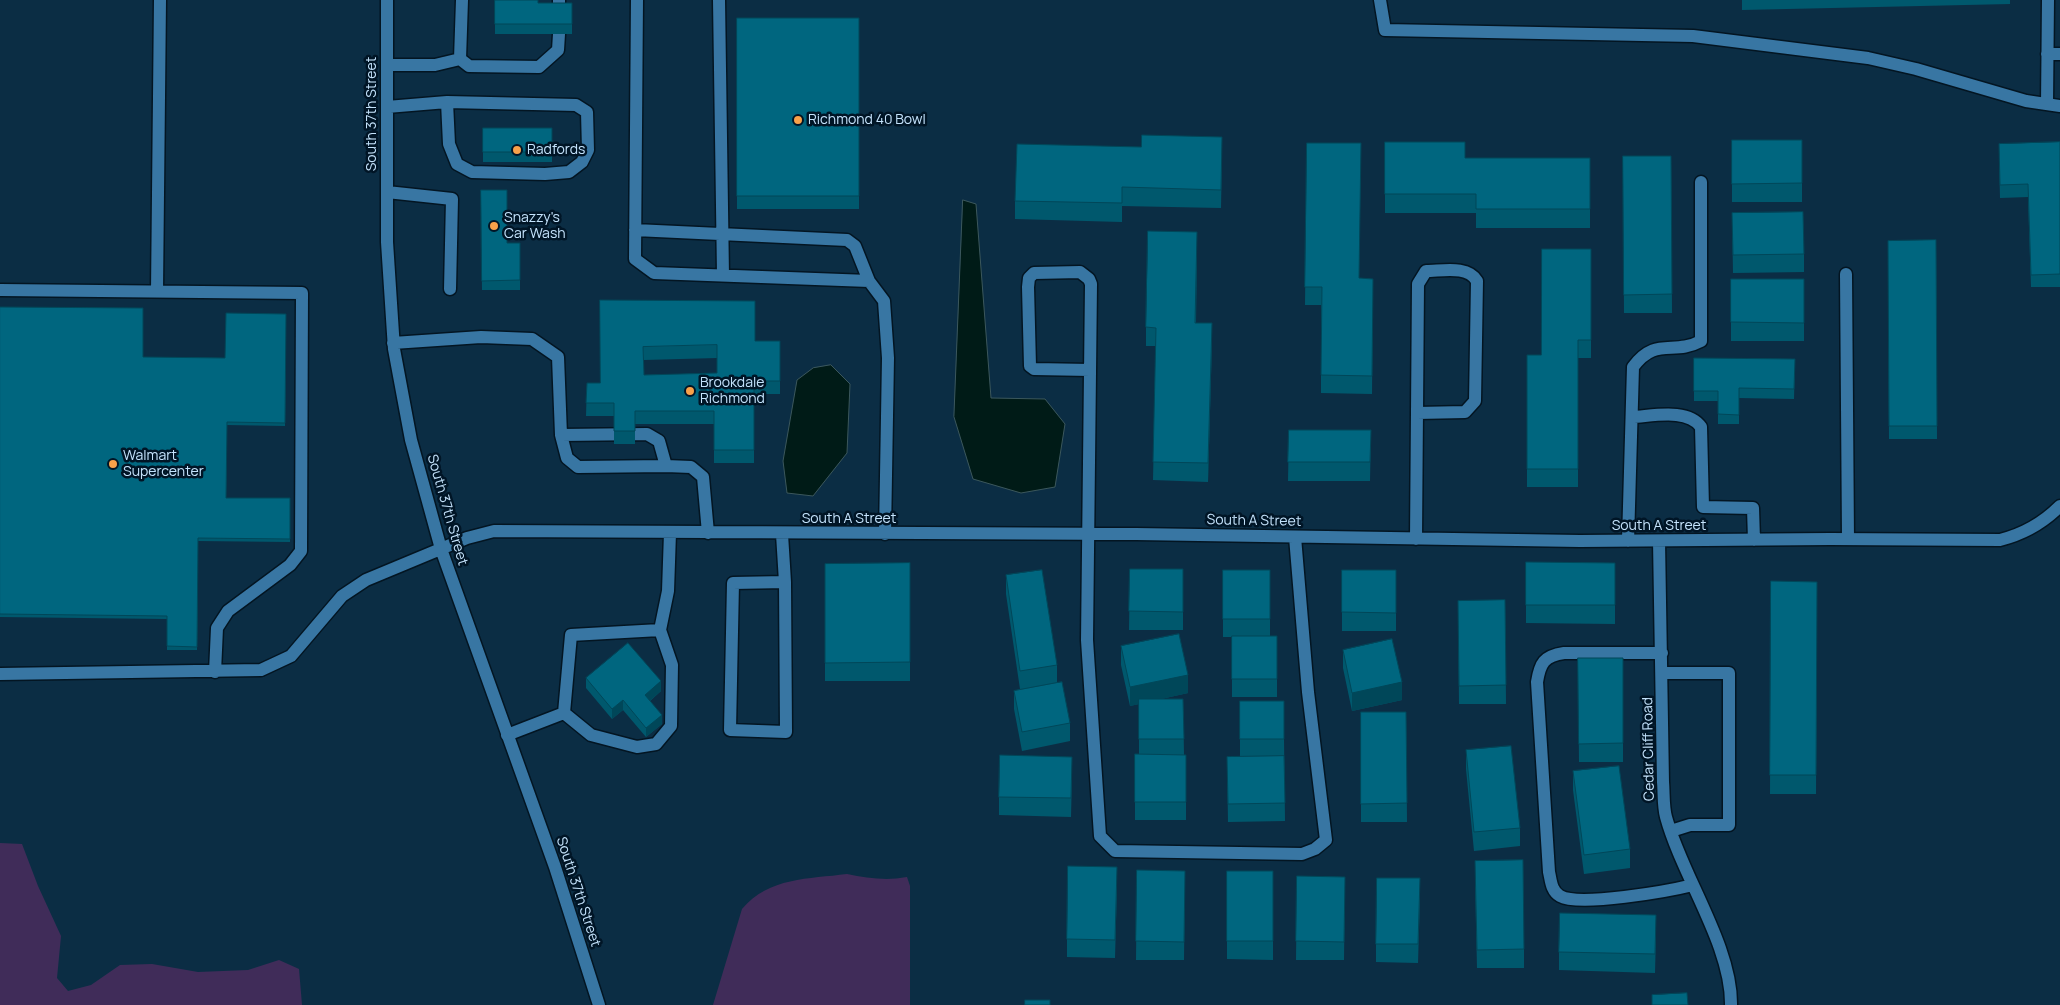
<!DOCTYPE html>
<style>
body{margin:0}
canvas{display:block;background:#0b2d44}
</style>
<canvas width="2060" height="1005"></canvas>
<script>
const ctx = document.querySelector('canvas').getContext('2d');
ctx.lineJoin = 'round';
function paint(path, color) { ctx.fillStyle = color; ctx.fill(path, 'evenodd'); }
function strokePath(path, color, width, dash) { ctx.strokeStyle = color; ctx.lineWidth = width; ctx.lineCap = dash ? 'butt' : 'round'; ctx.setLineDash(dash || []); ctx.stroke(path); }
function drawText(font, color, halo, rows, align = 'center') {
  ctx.font = font + ' Manrope,sans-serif'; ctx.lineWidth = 5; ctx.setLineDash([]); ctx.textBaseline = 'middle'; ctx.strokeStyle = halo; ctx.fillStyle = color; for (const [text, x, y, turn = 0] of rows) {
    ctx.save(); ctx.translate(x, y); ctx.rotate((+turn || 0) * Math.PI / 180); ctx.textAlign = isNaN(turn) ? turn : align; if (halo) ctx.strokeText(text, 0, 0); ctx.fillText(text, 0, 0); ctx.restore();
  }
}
paint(new Path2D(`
 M0 843 22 844 38 886 61 936 57 978 68 991 91 985 120 965 152 964 198 972 248 970 279 960 299 969 302 1005H0Z
 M847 874C867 878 886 881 907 877L910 886V1005H713L742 909C769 877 809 879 847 874Z`), '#402c59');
const water = new Path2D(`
 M963 200 976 204 991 398 1045 399 1065 424 1055 487 1021 493 973 479 954 417Z
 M831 365 850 384 847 453 813 496 787 493 783 461 797 380 813 368Z`);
paint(water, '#001b17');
strokePath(water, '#3b575c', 1);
const minor = new Path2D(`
 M387 0V242L394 349 411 440 441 549 555 867 599 1005
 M559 0V12
 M637 0 635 259 654 273 869 281 884 301 888 358 885 534
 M719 0 723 275
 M1380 0 1385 30 1693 36 1868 58 1916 69 2026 101 2060 106
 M2047 54H2060
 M460 59 469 66 539 67 558 50 559 34
 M460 59 462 0
 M387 65H435L460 59
 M2047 104 2048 0
 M387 107 447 102 576 105 587 112 588 150 582 162 569 172 545 174 472 172 457 164 449 144 447 102
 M387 192 452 199 450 289
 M635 230 847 240 855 246 869 281
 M1846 274 1848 539
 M0 290 302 293 301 551 290 565 228 611 217 628 215 672
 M157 291 160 0
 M393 343 481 337 532 339 558 357 561 435 647 434 659 441 666 466 691 467 703 477 708 533
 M1090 370 1034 369 1030 366 1028 287 1029 278 1034 273 1080 272 1089 279 1091 284 1087 640 1100 836 1115 851 1302 854 1315 849 1326 840 1308 692 1295 537
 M1632 417C1653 416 1688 408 1701 427L1703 507 1753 508 1754 540
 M561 435 567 458 578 467 666 466
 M782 534 785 582 786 732 730 730 733 583 785 582
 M1416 539 1418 284 1426 271C1442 271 1468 265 1477 281L1475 401 1465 412 1417 413
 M1628 541 1633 367C1656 336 1673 356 1701 341V182
 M1659 541 1663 782C1664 793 1663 806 1666 817 1682 876 1732 946 1731 1005
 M1662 653H1564C1544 656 1540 663 1537 682L1549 872C1551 880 1551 891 1560 896 1579 907 1669 891 1693 885
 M1662 673H1729V825H1690L1671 831
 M0 674 261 670 291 656 342 596 366 580 467 538 494 531 1136 534 1580 541 1830 539 2000 540C2024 534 2043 523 2060 506
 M564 713 591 735 637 747 656 744 671 726 672 665 660 630
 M507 735 564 713 571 635 660 630 668 591 670 533`);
strokePath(minor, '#031522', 15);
strokePath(minor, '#3876a3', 12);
paint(new Path2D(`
 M495 0 538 3H572V34H495Z
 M1742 0H2010V4L1742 10Z
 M737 18H859V209H737Z
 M483 128H552V162H483Z
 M1732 140H1802V202H1732Z
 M1385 142 1465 158H1590V228H1476V213H1385Z
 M2060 142V287H2031L2028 197 2000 198 1999 156Z
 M1307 143 1359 278 1373 279 1372 394 1321 393V305H1305Z
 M1222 155 1221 208 1122 206V222L1015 219V201Z
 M1623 156H1671L1672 313H1624Z
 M481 190 507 243H520V290H482Z
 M1732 213 1804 254V272L1733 273Z
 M1936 240 1937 439H1889L1888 241Z
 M1591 249V358H1578V487H1527V355H1541Z
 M1197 251 1196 323 1212 341 1208 482 1153 480 1156 346H1146V327Z
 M1731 279H1804V341H1731Z
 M600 300 755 341H780V394H754V463H714V424H635V444H614V416H586L587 383H600ZM717 358V373L644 375V360Z
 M0 307 143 357 225 358 286 314 285 426 227 425 226 498H290V542L198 541 197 650H167V619L0 617Z
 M1694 358 1795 359 1794 399 1739 398V424H1718V401H1694Z
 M1289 430H1371L1370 481H1288Z
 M1526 562 1615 563V624L1526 623Z
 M910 563V681H825V564Z
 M1130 569H1183V630H1129Z
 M1223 570H1270V636H1277V697H1232V637H1223Z
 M1342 570H1396V631H1342Z
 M1006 575 1057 665V682L1070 723V741L1022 751 1014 709V691L1020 689 1006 594Z
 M1771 581 1817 582 1816 794H1770Z
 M1505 600 1506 704H1459L1458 601Z
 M1121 646 1188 693 1161 699H1183L1184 755H1186V820H1135V754H1139V704L1130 706 1121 665Z
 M1343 650 1402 700 1352 711 1343 668Z
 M1578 658H1623V762H1579Z
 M586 678 661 691 650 701 662 724 646 737 623 710 612 719 586 688Z
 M1240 701 1284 739 1285 821 1228 822 1227 757H1240Z
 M1361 712H1406L1407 822H1361Z
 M1466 750 1520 828V846L1474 851 1466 769Z
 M1573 771 1630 849V868L1584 874 1573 790Z
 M1072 775 1071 817 999 815V797Z
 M1137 870 1185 871 1184 960H1136Z
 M1227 871H1273V960L1227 959Z
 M1297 876 1345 877 1344 960H1296Z
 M1475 879 1524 949V968H1477Z
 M1117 886 1115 958 1067 957V939Z
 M1420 897 1418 963 1376 962V944Z
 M1656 933 1655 973 1559 970V952Z`), '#00586d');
paint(new Path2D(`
 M1212 323V341L1208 482V463Z
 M1188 675V693L1130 706V687Z
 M661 681V691L645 705V695Z
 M1402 682V700L1352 711V693Z
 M623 700V710L612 719V709Z
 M662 715V724L646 737V728Z`), '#004759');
const building = new Path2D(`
 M495 0H538V3H572V24H495Z
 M737 18H859V196H737Z
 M483 128H552V152H483Z
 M1142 135 1222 137 1221 190 1122 187V203L1015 201 1017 144 1141 147Z
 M1732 140H1802V183L1732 184Z
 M1385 142H1465V158H1590V209H1476V194H1385Z
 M2060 142V274L2031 275 2028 184 2000 185 1999 144Z
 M1307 143H1361L1359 278 1373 279 1372 376 1321 375 1322 287H1305Z
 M1623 156H1671L1672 294 1624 295Z
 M481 190H507V243H520V280L482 281Z
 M1803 212 1804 254 1733 255 1732 213Z
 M1148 231 1197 232 1195 323H1212L1208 463 1153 462 1156 328 1146 327Z
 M1936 240 1937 426H1889L1888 241Z
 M1542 249H1591V340H1578V469H1527V355H1541Z
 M1731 279H1804V323L1731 322Z
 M600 300 755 301V341H780V381H754V450H714V411H635V431H614V403H586L587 383H600ZM717 345V373L644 375 643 347Z
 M0 307 143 308V357L225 358 226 313 286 314 285 423 227 422 226 498H290V539L198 538 197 647 167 646V616L0 614Z
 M1694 358 1795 359 1794 389 1739 388V415L1718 414V391H1694Z
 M1289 430H1371L1370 462H1288Z
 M1526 562 1615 563V605H1526Z
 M910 563V662L825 663V564Z
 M1130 569H1183V612L1129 611Z
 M1042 570 1057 665 1020 671 1006 575Z
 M1223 570H1270V619H1223Z
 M1342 570H1396V613L1342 612Z
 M1771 581 1817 582 1816 775H1770Z
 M1505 600 1506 685 1459 686 1458 601Z
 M1179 634 1188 675 1130 687 1121 646Z
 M1232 636H1277V679H1232Z
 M1392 639 1402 682 1352 693 1343 650Z
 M628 643 661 681 645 695 662 715 646 728 623 700 612 709 586 678Z
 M1578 658H1623V743L1579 744Z
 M1062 682 1070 723 1022 732 1014 691Z
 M1139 699H1183L1184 739H1139Z
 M1240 701H1284V739H1240Z
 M1361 712H1406L1407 803 1361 804Z
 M1511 746 1520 828 1474 832 1466 750Z
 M1135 754 1186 755V802H1135Z
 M1000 755 1072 757 1071 798 999 797Z
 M1284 756 1285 803 1228 804 1227 757Z
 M1619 766 1630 849 1584 855 1573 771Z
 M1523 860 1524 949 1477 950 1475 861Z
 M1068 866 1117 867 1115 940 1067 939Z
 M1137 870 1185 871 1184 942 1136 941Z
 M1227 871H1273V941H1227Z
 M1297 876 1345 877 1344 942 1296 941Z
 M1377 878H1420L1418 944H1376Z
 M1560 913 1656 915 1655 954 1559 952Z
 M1687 993 1688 1005H1652V995Z
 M1025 1000H1050V1005H1025Z`);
paint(building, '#00667f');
strokePath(building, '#004759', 1);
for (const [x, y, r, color] of [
 [798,120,5,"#f8a14a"],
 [517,150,5,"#f8a14a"],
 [494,226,5,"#f8a14a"],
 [690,391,5,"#f8a14a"],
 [113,464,5,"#f8a14a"]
]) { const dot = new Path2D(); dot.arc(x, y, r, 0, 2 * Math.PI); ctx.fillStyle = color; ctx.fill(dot); strokePath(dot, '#001526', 2); }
drawText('14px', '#c4e3fc', '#001526', [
 ["South 37th Street",372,114,-90],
 ["South 37th Street",447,510,74],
 ["South A Street",849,519],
 ["South A Street",1254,521,1],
 ["South A Street",1659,526],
 ["Cedar Cliff Road",1649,749,-91],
 ["South 37th Street",578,892,72]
]);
drawText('14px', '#c4e3fc', '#001526', [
 ["Richmond 40 Bowl",808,120],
 ["Radfords",527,150],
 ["Snazzy's",504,218],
 ["Car Wash",504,234],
 ["Brookdale",700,383],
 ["Richmond",700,399],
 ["Walmart",123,456],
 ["Supercenter",123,472]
], 'left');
</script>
